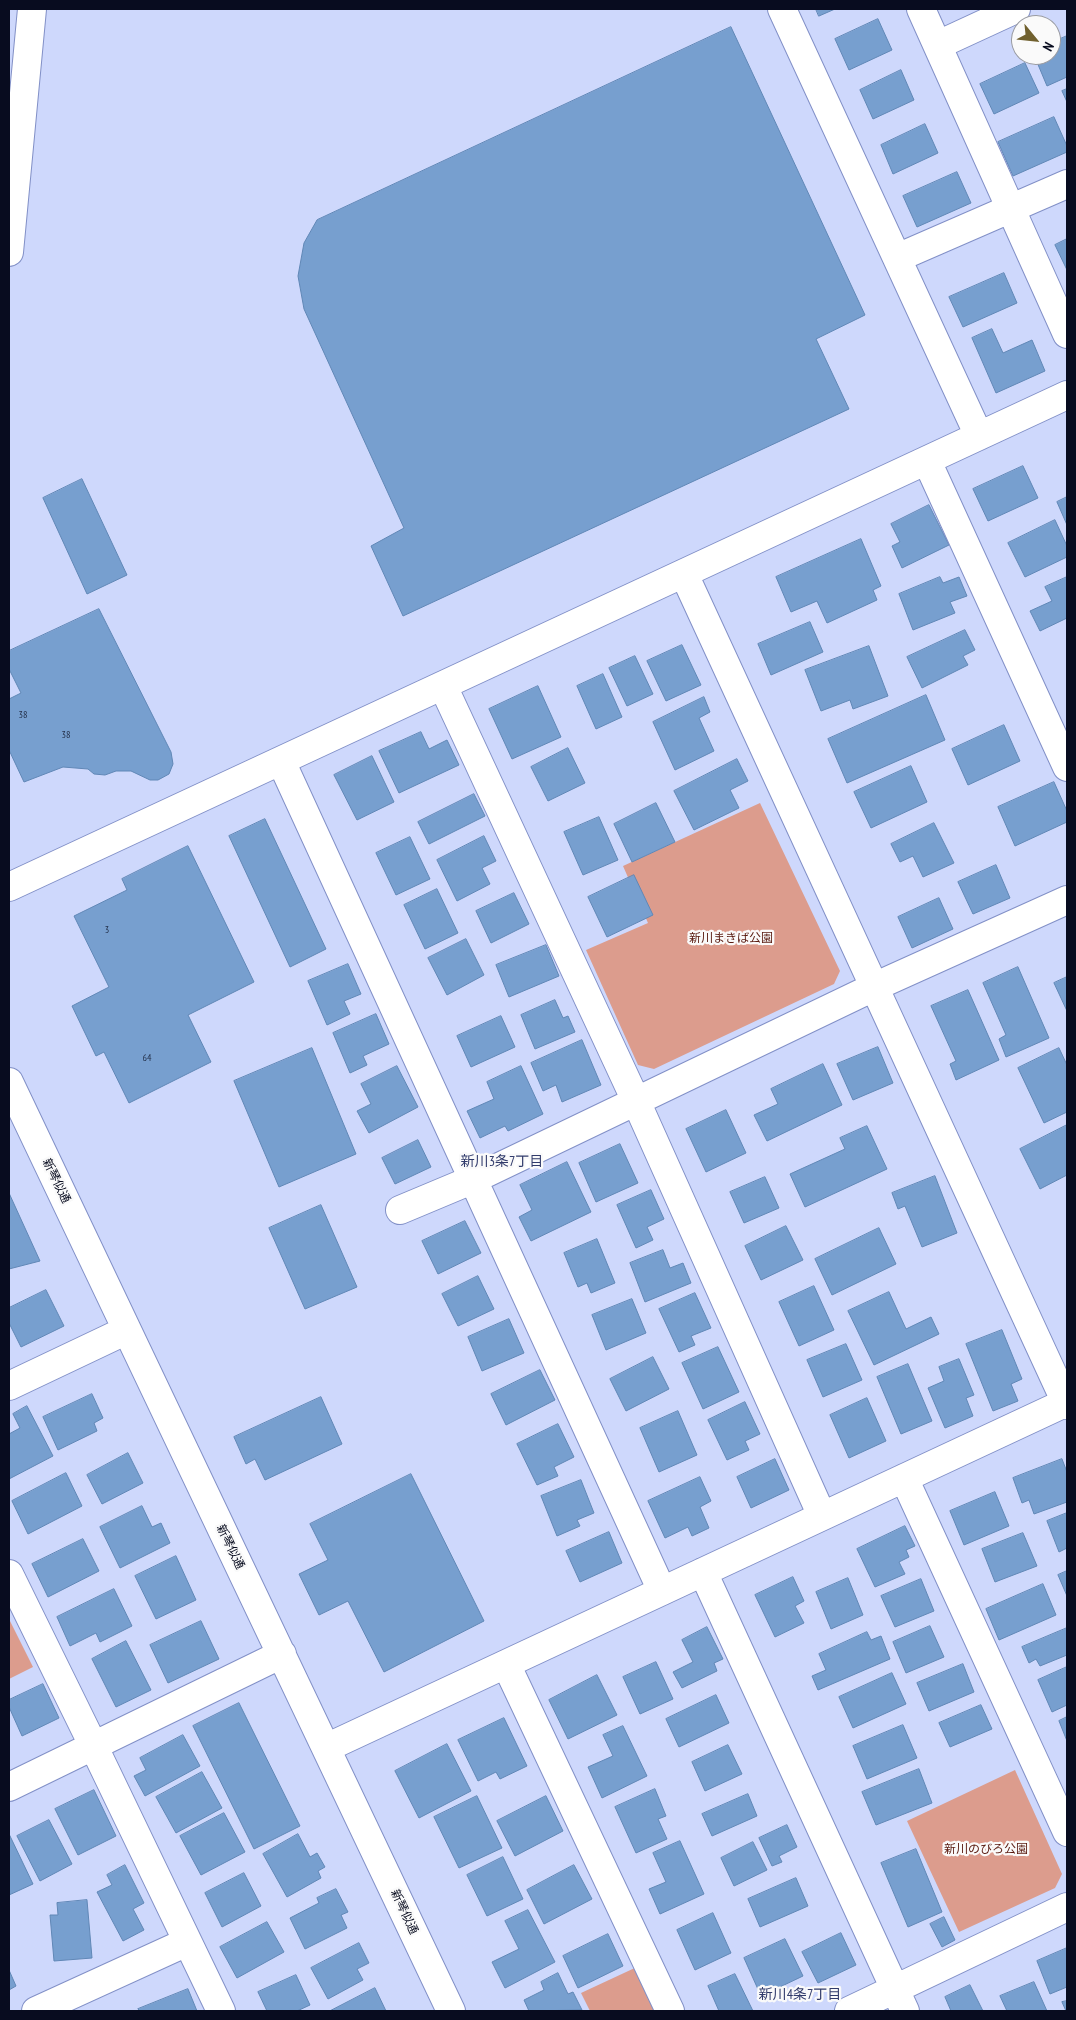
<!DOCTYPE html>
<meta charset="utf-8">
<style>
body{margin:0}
#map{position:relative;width:1076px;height:2020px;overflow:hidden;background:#ced8fc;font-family:"PT Sans Narrow",sans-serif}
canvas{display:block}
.frame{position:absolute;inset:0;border:10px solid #080c1f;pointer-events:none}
.north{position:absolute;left:1011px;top:15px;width:50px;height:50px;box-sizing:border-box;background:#fafafa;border:1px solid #999ba2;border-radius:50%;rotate:118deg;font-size:14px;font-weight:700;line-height:20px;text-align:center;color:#080c1f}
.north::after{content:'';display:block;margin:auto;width:18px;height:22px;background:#70602e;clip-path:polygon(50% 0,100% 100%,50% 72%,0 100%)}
</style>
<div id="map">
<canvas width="1076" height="2020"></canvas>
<div class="frame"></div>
<div class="north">N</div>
</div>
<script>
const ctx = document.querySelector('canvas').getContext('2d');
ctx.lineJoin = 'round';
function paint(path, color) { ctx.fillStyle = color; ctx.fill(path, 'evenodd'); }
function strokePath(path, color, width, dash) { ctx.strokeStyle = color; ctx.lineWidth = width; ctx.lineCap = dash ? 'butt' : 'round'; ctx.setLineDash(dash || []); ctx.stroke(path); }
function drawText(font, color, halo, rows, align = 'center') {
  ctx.font = font + ' "PT Sans Narrow","Noto Sans JP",sans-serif'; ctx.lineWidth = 4.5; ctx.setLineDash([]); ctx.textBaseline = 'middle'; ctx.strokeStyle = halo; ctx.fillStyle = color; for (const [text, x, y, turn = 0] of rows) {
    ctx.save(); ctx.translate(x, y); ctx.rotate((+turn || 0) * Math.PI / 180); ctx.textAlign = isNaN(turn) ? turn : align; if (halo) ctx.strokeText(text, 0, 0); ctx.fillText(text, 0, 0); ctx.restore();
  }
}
paint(new Path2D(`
 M760 803 840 971 834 984 654 1069 638 1065 586 950 648 923 623 866Z
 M9 1619 33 1667 9 1679Z
 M1015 1770 1062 1874 1055 1888 959 1932 907 1821Z
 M639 1966 661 2011H590L581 1993Z`), '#dc9c8d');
const building = new Path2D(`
 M816 9H835L819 16Z
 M878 19 892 50 849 70 835 39Z
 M731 27 865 315 816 339 849 409 403 616 371 546 404 528 304 309 298 276 304 243 317 220Z
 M1067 36V77L1047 86 1034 55H1051V43Z
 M1025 63 1039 93 994 114 980 84Z
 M901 70 914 100 873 119 860 90Z
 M1067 89V102L1062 91Z
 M1054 117 1067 146V152L1013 176 998 142Z
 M925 124 938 153 893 174 881 145Z
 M957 172 971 203 917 227 903 196Z
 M1067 239V270L1055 245Z
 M1004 273 1017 303 963 327 949 297Z
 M992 329 1003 353 1032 340 1045 371 996 393 972 338Z
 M1023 466 1038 498 988 521 973 489Z
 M82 479 127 575 87 594 43 498Z
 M1067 497V525L1057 502Z
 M929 505 949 545 902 568 892 546 900 542 891 524Z
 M1055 520 1067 546V557L1025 577 1008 543Z
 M861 539 881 586 873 590 877 600 827 623 817 601 791 612 776 577Z
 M940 577 943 583 959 577 967 596 950 602 955 613 913 630 899 594Z
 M1067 577V618L1040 631 1030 611 1052 601 1045 587Z
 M99 609 171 752 173 764 169 774 158 780H150L131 771H116L105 775 94 774 88 769 63 767 24 782 9 750V699L21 693 9 669V651Z
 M810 622 823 652 771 675 758 644Z
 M965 630 975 650 963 656 968 665 922 688 907 657Z
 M682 645 701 685 666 701 647 661Z
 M869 646 888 696 853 709 850 700 821 711 805 670Z
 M635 656 653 694 627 706 609 668Z
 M603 674 622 717 596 729 577 686Z
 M538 686 561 737 512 759 489 709Z
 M926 695 945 740 847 783 828 739Z
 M704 697 710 712 699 718 714 751 675 770 653 722Z
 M1004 725 1020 761 968 785 952 749Z
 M421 732 429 749 447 740 459 765 399 793 379 751Z
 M568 748 585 783 548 801 531 767Z
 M372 756 394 802 357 820 334 775Z
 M737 759 748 781 730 790 739 808 694 830 674 791Z
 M911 766 927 802 871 828 854 792Z
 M1054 782 1067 811V822L1015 846 998 807Z
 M474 794 485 816 429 844 418 822Z
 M656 803 675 842 632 862 614 824Z
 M599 817 618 860 583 875 564 832Z
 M265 819 326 949 290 967 229 836Z
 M934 823 954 863 923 877 913 856 900 862 891 844Z
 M484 836 496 861 482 868 490 884 457 901 437 860Z
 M410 837 430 879 396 895 376 853Z
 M188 846 254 982 188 1015 211 1062 129 1103 104 1052 96 1056 72 1006 109 987 74 916 127 890 122 879Z
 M996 865 1010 898 973 914 958 882Z
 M634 875 653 915 607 937 588 897Z
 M437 889 458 933 425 949 404 905Z
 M514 893 529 924 491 943 476 911Z
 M939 898 953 929 912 948 898 917Z
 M466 939 484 975 447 995 428 958Z
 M546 945 559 976 509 997 496 965Z
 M348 964 361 994 344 1001 350 1014 327 1025 308 981Z
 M1018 967 1049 1038 1006 1057 999 1039 1006 1035 983 983Z
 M1067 977V1011L1054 983Z
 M968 990 999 1060 956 1080 950 1064 956 1061 931 1006Z
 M555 1000 563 1018 568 1016 575 1032 535 1049 521 1015Z
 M376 1014 389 1044 363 1056 367 1065 350 1073 333 1033Z
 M501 1016 515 1047 471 1067 457 1036Z
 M582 1040 601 1085 562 1102 556 1085 543 1091 531 1063Z
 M878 1047 893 1083 853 1100 837 1064Z
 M312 1048 356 1154 279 1187 234 1081Z
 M1059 1048 1067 1065V1112L1044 1123 1018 1068Z
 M823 1064 842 1105 767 1141 754 1115 778 1104 771 1089Z
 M397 1066 418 1107 369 1133 357 1111 371 1104 361 1084Z
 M521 1066 543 1114 508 1131 505 1126 480 1138 467 1111 494 1099 487 1082Z
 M726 1110 746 1153 706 1172 686 1129Z
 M1067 1125V1175L1040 1189 1020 1149Z
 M867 1126 887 1169 805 1207 790 1174 845 1149 840 1138Z
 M418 1140 431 1167 395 1184 382 1158Z
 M620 1144 638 1183 596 1202 579 1163Z
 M567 1162 591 1212 531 1241 519 1217 532 1210 520 1185Z
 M935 1176 957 1233 922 1247 905 1206 898 1209 892 1193Z
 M765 1177 779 1208 744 1223 730 1192Z
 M651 1190 664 1219 647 1227 653 1240 636 1248 617 1205Z
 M9 1193 40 1261 9 1269Z
 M321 1205 357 1287 305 1309 269 1228Z
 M465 1221 481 1253 438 1274 422 1241Z
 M786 1226 803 1260 761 1280 745 1246Z
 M879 1228 896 1264 832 1295 815 1259Z
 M597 1239 615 1283 591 1293 587 1283 578 1287 564 1253Z
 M663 1250 670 1268 683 1263 691 1283 645 1302 630 1263Z
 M478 1276 494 1309 458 1326 442 1294Z
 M814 1286 834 1330 799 1346 779 1302Z
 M46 1290 64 1326 21 1347 9 1323V1308Z
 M889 1292 906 1329 931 1317 939 1334 874 1365 848 1311Z
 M695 1293 711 1328 691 1336 695 1345 679 1352 659 1309Z
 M632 1299 646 1333 606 1350 592 1315Z
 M509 1319 524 1353 482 1371 468 1337Z
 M1002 1330 1022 1379 1011 1384 1018 1401 993 1411 966 1344Z
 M846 1344 862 1380 823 1397 807 1360Z
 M718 1347 739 1392 703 1409 682 1363Z
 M653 1357 669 1389 626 1411 610 1379Z
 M959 1359 974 1395 966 1398 973 1416 945 1428 928 1388 944 1381 939 1367Z
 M908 1364 932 1421 901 1434 877 1377Z
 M540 1370 555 1400 506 1425 491 1394Z
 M92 1394 103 1418 94 1423 97 1431 58 1450 43 1417Z
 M321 1397 342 1444 265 1480 255 1459 246 1464 234 1437Z
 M867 1398 886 1441 849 1458 830 1415Z
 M745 1402 760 1434 745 1441 749 1450 727 1460 708 1420Z
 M27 1406 53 1456 9 1479V1434L20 1428 13 1414Z
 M678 1411 697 1455 659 1472 640 1428Z
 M558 1424 574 1457 554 1467 558 1476 537 1485 517 1444Z
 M128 1453 143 1483 102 1504 87 1475Z
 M775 1459 789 1490 751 1508 737 1477Z
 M1062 1459 1067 1472V1502L1034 1514 1029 1500 1022 1503 1013 1478Z
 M66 1473 82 1506 28 1534 12 1501Z
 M411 1474 484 1621 384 1672 348 1601 319 1615 299 1574 328 1560 310 1524Z
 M700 1477 711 1501 700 1507 709 1528 692 1536 688 1527 665 1538 648 1501Z
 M581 1480 594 1513 577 1520 580 1526 557 1536 541 1496Z
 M995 1492 1009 1526 964 1545 950 1511Z
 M142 1506 152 1527 161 1523 170 1543 120 1568 100 1527Z
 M1067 1513V1548L1059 1552 1047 1521Z
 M905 1526 915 1546 906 1550 909 1557 899 1562 905 1574 875 1587 857 1549Z
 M609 1532 622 1563 580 1582 566 1551Z
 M1023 1533 1037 1566 995 1582 982 1549Z
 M83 1539 99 1571 48 1597 32 1564Z
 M176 1556 196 1600 156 1619 135 1576Z
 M1067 1571V1596L1058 1575Z
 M793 1577 804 1601 795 1606 804 1623 775 1637 755 1595Z
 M848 1578 863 1615 831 1629 816 1592Z
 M921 1579 934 1611 895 1627 881 1596Z
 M1043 1584 1056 1615 999 1640 986 1609Z
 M114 1589 132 1626 100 1642 96 1633 70 1646 57 1617Z
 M201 1621 219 1659 168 1683 150 1645Z
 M930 1626 944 1657 906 1673 893 1642Z
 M707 1627 723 1659 714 1663 717 1671 682 1688 673 1672 693 1662 682 1640Z
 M1067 1628V1655L1040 1666 1036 1659 1029 1663 1022 1647Z
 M867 1632 871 1640 881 1636 890 1659 818 1690 812 1676 826 1670 819 1654Z
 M126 1641 151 1690 116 1707 92 1659Z
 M656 1662 673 1699 640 1714 623 1677Z
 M963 1664 974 1692 929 1711 917 1683Z
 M1067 1667V1705L1052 1712 1038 1680Z
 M892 1673 906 1704 853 1728 839 1697Z
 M597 1675 617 1715 568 1739 549 1700Z
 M43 1684 59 1718 22 1736 9 1707V1700Z
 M716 1695 729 1723 679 1747 666 1719Z
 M239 1703 300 1826 254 1849 193 1726Z
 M981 1705 992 1729 950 1747 939 1723Z
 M1067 1717V1741L1059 1721Z
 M504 1718 527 1766 500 1779 496 1772 478 1781 458 1740Z
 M903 1725 917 1758 867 1779 853 1746Z
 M623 1726 647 1776 602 1798 588 1767 613 1756 603 1735Z
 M183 1735 200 1766 145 1796 134 1776 146 1770 140 1758Z
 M447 1744 471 1791 419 1818 395 1771Z
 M728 1745 742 1774 705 1791 692 1762Z
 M919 1769 932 1803 876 1825 862 1792Z
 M202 1772 222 1808 176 1833 156 1797Z
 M655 1789 666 1816 658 1819 667 1839 636 1853 615 1807Z
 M94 1790 116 1836 78 1855 55 1809Z
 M748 1794 757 1816 712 1836 702 1814Z
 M477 1796 502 1848 459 1868 434 1817Z
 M546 1796 563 1831 515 1856 497 1821Z
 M224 1813 245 1852 201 1875 180 1836Z
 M49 1820 72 1864 40 1881 17 1836Z
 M787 1825 797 1847 779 1856 782 1862 772 1866 759 1838Z
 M298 1834 310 1857 317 1853 325 1867 318 1871 321 1878 287 1897 263 1854Z
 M10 1836 33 1884 9 1895V1837Z
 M680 1841 704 1894 660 1914 649 1889 666 1882 653 1853Z
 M753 1842 767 1870 734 1886 721 1858Z
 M916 1849 942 1912 908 1927 881 1863Z
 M503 1857 523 1899 487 1916 467 1875Z
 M125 1865 144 1903 133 1909 144 1930 123 1941 97 1892 112 1885 107 1875Z
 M574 1865 592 1899 544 1924 527 1890Z
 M244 1873 261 1906 222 1927 205 1893Z
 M796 1878 808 1906 760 1927 748 1899Z
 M336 1889 348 1912 341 1915 347 1928 305 1949 290 1918 319 1903 317 1898Z
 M87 1900 92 1958 54 1961 50 1915H58L57 1903Z
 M528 1910 555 1962 505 1988 492 1962 519 1949 505 1921Z
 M713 1913 731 1953 695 1970 677 1930Z
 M944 1917 955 1940 942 1947 930 1924Z
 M267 1922 284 1952 237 1978 220 1947Z
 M841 1933 856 1965 818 1983 802 1952Z
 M608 1934 623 1966 578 1988 563 1956Z
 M785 1939 803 1976 761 1996 744 1958Z
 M359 1943 369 1963 357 1969 363 1980 328 1999 311 1968Z
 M1067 1948V1987L1050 1994 1037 1961Z
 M9 1970 16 1986 9 1990Z
 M558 1973 568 1994 573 1992 582 2010 529 2011 524 2000 544 1990 541 1982Z
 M735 1974 753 2011H719L708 1986Z
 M296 1975 310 2005 297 2011H267L258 1992Z
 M1034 1982 1047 2011H1007L1000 1996Z
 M970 1985 983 2011H951L945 1997Z
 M375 1988 386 2011H330Z
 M188 1989 197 2011H140L138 2009Z
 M1067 2001V2011H1066L1062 2002Z`);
paint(building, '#779fcf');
strokePath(building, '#6087b6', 1);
const minor = new Path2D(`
 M782 9 979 436
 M921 9 1067 334
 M938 45 1016 9
 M9 252 32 9
 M897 258 1067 184
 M927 461 1067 767
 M684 574 1067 1405
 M443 686 636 1101 822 1516
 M281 761 662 1591
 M9 887 1067 395
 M9 1082 451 2011
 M400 1210 474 1179 874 987 1067 900
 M9 1386 127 1330
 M904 1478 1067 1832
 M703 1572 905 2011
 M9 1574 93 1745 221 2011
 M506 1664 670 2011
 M326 1748 1067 1402
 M9 1787 282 1654
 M36 2011 187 1942
 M849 2011 1067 1907`);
strokePath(minor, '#8290c7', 30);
strokePath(minor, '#fff', 28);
drawText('10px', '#24314b', null, [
 ["38",23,715],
 ["38",66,735],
 ["3",107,930],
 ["64",147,1058]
]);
drawText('12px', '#591a0f', '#fafafa', [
 ["新川まきば公園",731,939],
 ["新川のびろ公園",986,1850]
]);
drawText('12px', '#080c1f', '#fafafa', [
 ["新琴似通",56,1181,64],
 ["新琴似通",230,1547,64],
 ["新琴似通",404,1912,65]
]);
drawText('14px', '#313b6b', '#fafafa', [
 ["新川3条7丁目",502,1162],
 ["新川4条7丁目",800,1995]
]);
</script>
